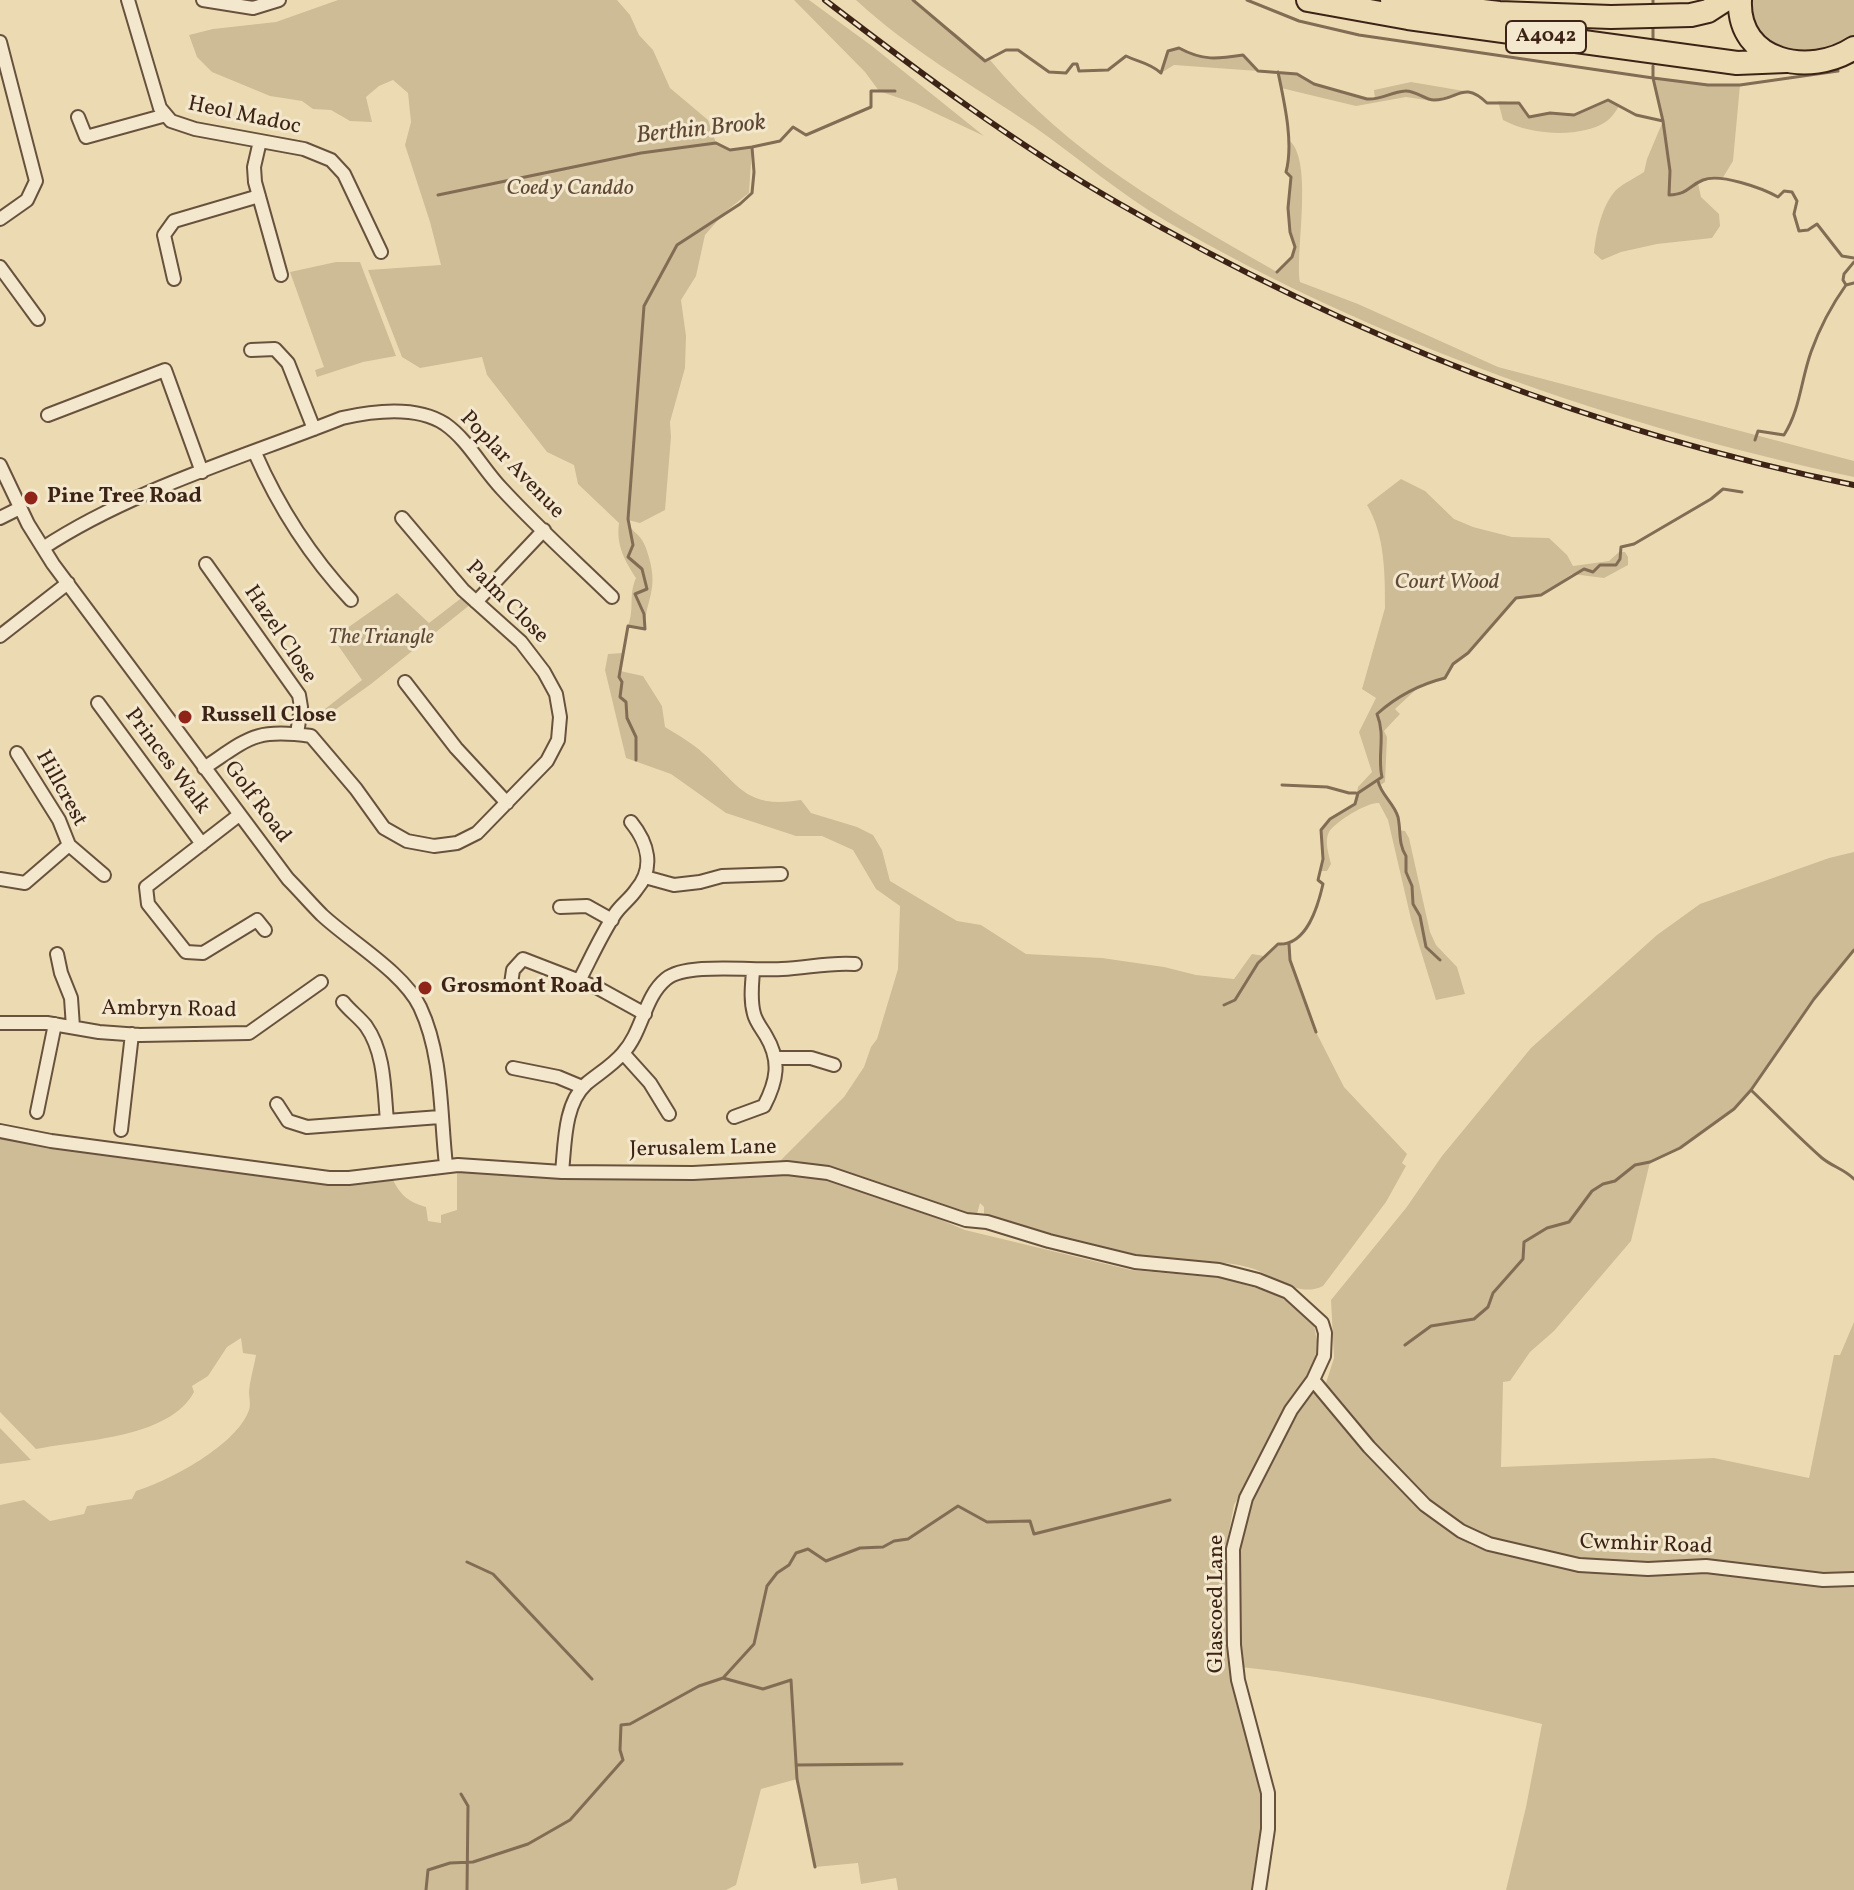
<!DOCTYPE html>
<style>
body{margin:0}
canvas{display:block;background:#ecdbb2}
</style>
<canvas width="1854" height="1890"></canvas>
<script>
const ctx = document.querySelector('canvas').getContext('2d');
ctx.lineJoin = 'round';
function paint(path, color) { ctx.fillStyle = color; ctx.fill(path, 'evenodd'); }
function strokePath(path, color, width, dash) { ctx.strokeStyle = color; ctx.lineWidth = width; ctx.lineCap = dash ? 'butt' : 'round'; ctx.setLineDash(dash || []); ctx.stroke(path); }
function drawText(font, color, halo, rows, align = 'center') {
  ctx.font = font + ' Vollkorn,serif'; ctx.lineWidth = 6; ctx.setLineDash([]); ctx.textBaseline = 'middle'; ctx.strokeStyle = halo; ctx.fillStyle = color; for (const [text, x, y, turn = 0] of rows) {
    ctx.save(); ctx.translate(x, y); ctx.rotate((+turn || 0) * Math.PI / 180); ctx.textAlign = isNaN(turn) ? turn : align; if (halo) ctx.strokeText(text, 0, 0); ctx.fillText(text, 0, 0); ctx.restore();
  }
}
paint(new Path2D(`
 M338 0H617L630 15 639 35 653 50 670 88 708 120 716 143 730 150 752 147 749 193 725 212 705 235 696 276 681 300 686 336 685 368 670 422 671 437 665 510 640 523 628 520C630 531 637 532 642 540 647 548 651 563 652 572 655 594 644 608 645 629L628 626C635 607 628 596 636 578 624 560 616 544 619 523L578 484 574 465 547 452 487 375 482 357 420 368 402 357 368 270 441 265 430 222 405 145 411 122 408 93 393 80 379 86 366 97 372 122 350 121 331 110 313 109 302 101 270 96 212 72 197 57 189 35 213 29 276 22Z
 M794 0H809L872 46 984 136 916 104 879 91 865 72Z
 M856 0H913C924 14 941 23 955 33 966 41 974 53 985 61L990 60C1068 154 1172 212 1277 272L1292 257 1295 247 1290 232 1288 208 1291 177 1286 172 1290 157 1289 140C1314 161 1295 251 1300 282L1358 304 1498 367 1854 461V477C1619 427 1374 342 1166 221 1119 193 1077 157 1033 126 972 85 910 50 856 0Z
 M1747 0H1854V38C1839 47 1804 56 1786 52 1776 49 1766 42 1757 37Z
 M1179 48C1203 61 1217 59 1243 55L1258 71 1174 65 1161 73 1168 51Z
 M1278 72 1297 74 1314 85 1367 99H1375L1374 90 1411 82 1464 91 1432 101 1406 97 1356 106 1281 88Z
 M1653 78 1708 85H1740L1733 161 1722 179 1716 177 1698 183 1701 197 1719 214 1720 226 1712 238 1657 244 1621 252 1602 260 1594 253C1596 233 1602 205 1616 190 1624 183 1635 178 1644 172L1647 159 1663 121Z
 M1608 100 1619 106C1616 111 1612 117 1607 121 1581 139 1530 135 1503 120L1498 101 1519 103 1529 117 1550 113 1574 115Z
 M336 262H360L396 356 363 362 317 377 315 370 324 367 290 272Z
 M1401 479 1425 491 1454 519 1473 527 1512 537 1549 538 1567 555 1573 566 1609 561 1619 552H1625L1628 557V565L1604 578 1572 574 1541 595 1516 599 1468 653 1453 664 1445 678 1422 684 1395 709 1400 714 1384 731 1387 737 1385 782 1379 786 1397 815 1399 830 1405 831 1409 838 1430 932 1436 945 1457 967 1465 994 1436 1000 1411 919 1388 820 1379 803C1367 802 1335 822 1329 832 1324 841 1329 855 1331 864L1327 871H1320L1323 859 1321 830 1330 819 1355 804 1358 787 1372 772 1359 732 1376 698 1362 689 1385 608C1385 574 1385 535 1367 505Z
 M397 593 429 623 464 596 471 604 371 684 328 715 325 709 362 680 333 638Z
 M623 653 620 671 643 676 662 706 665 727C678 735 692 743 703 753 740 785 744 809 801 800L811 813 857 827 873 835 882 850 890 881 957 921 981 925 1026 954 1102 958 1164 967 1196 975 1234 979 1252 954 1264 956 1278 944H1289L1290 960 1316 1032 1344 1087 1407 1154 1402 1163 1406 1166 1386 1202 1323 1286C1299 1298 1276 1277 1254 1269 1217 1257 1176 1263 1138 1258 1086 1251 1034 1231 984 1217V1207L980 1203 976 1218 854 1174 813 1164 780 1161 844 1097 864 1067 871 1047 877 1039 898 969 900 906 876 889 853 850 822 836H796L726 813 671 774 626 758 605 670 608 654Z
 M1854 852V950L1814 999 1751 1090 1734 1109 1680 1148 1650 1162 1631 1241 1554 1331 1530 1352 1510 1381 1503 1382 1501 1467 1714 1458 1809 1478 1834 1355H1840L1854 1322V1575L1832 1577 1596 1562 1545 1553 1487 1538 1446 1518 1392 1467 1327 1390 1326 1383 1334 1358 1331 1300 1406 1208 1442 1156 1531 1048 1657 935 1700 904 1829 858Z
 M0 1138C78 1152 156 1164 235 1173 292 1180 335 1190 393 1180 401 1196 409 1202 426 1207L428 1221 441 1223V1215L457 1210V1172L548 1177 689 1179 734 1178 771 1172 829 1181 884 1196 965 1230 1131 1270 1221 1278 1270 1292 1302 1309 1314 1325 1317 1341 1315 1364 1284 1412 1269 1444 1234 1505 1227 1542 1231 1674 1236 1700 1255 1755 1260 1790 1262 1820 1251 1890H898L896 1878 861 1884 858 1863 815 1867 797 1779 761 1789 736 1885 726 1890H0V1505L24 1500 50 1521 84 1514 87 1506 132 1499 136 1491C169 1481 237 1445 249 1410 251 1405 249 1397 249 1392 250 1379 254 1367 256 1355L243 1353 241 1338 227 1347 208 1376 192 1386 194 1392C170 1438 82 1440 36 1449L0 1412Z
 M1314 1391 1353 1436 1439 1521 1471 1545 1502 1555 1578 1569 1636 1576 1709 1570 1825 1586 1854 1583V1890H1506L1526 1807 1542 1724C1442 1700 1343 1678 1241 1667L1238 1554 1246 1510 1299 1406 1308 1393Z
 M0 1428 31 1460 0 1464Z`), '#cebc97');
strokePath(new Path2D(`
 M913 0 985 61 1006 50H1018L1049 72 1066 73 1073 64H1077L1079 71 1108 70 1126 56C1140 63 1148 62 1161 73L1168 51 1179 48C1203 61 1217 59 1243 55L1258 71 1297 74 1314 84 1367 99C1381 100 1391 92 1405 91 1415 90 1425 100 1434 100 1458 100 1463 80 1487 103H1519L1529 117 1550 113 1574 115 1608 100 1636 115 1663 121 1670 171 1669 195C1689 194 1688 186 1703 180 1720 173 1762 188 1778 197L1784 191 1792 192 1797 201 1794 214 1799 231 1808 230 1817 224 1842 256 1854 258
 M1247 0 1299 21 1359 35 1653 78 1708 85H1740L1838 71
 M1653 5V0
 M1653 43V28
 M1653 66V78L1663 121
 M438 195 641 153 716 143 730 150 752 147 780 141 793 127 806 135 871 107V91H895
 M1854 262 1844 274 1843 280 1846 285 1854 283
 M1277 272 1292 257 1295 247 1290 232 1288 208 1291 177 1286 172C1294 143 1284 101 1278 72
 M1755 440 1758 431 1784 435C1800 410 1801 380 1811 352 1820 327 1831 306 1846 285
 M636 760V737L627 718 626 702 620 697 622 682 619 677 628 626 645 629 644 614 635 594 647 589 642 569 628 557 633 545 628 519 644 306 677 245 740 204 752 193 754 172 752 147
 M1378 781C1381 795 1394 803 1398 817 1401 830 1398 844 1406 856V872L1412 886 1413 904 1420 916 1426 947 1440 960
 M1282 785 1327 787 1349 793H1356
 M1289 944 1290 960 1316 1032
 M1224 1005 1235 1000 1258 963 1278 944C1307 946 1318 906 1323 884L1318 880 1323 859 1321 830 1330 819 1355 804 1358 793 1382 777C1377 756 1386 736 1377 714 1396 697 1421 684 1445 678L1453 664 1468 653 1516 598 1541 595 1584 569 1593 572 1600 565H1616L1620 559 1621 547 1634 544 1711 499 1723 489 1742 492
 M1752 1091C1775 1113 1798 1137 1822 1158 1833 1167 1844 1169 1854 1179
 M1405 1345 1431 1326 1474 1319 1488 1307 1493 1293 1523 1259 1524 1242 1547 1228 1569 1222 1592 1191 1603 1184 1615 1181 1635 1165 1650 1162 1680 1148 1734 1109 1751 1090 1814 999 1854 950
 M467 1562 493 1574 592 1679
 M723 1678 763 1689 791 1680 797 1779 815 1867
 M796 1765 902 1764
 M461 1794 468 1806 467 1890
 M426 1890 428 1870 450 1863 473 1862 528 1844 570 1820 623 1760 620 1750 621 1725 630 1724 699 1686 723 1678 754 1644 767 1586 777 1573 789 1565 796 1553 808 1549 826 1561 860 1548 883 1547 894 1541 908 1539 958 1506 987 1522 1030 1521 1034 1534 1170 1500`), '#826c54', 3);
const street = new Path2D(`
 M128 0 160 108 171 121 195 129 304 149 331 160 344 174 381 252
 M203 0 253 8 279 0
 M0 42 36 181 27 200 0 219
 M78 117 86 137 166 115
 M260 141 254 167 255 182 281 275
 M0 267 38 319
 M174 279 164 235 174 221 259 196
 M251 350 275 349 288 363 314 429
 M48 415 165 370 202 472
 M255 453C279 508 310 556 351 600
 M0 465 28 524 53 564 288 879C300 891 310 903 322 915 351 942 403 972 420 1007 443 1056 440 1113 446 1165
 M0 518 20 508
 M43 548C131 490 244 457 342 418 373 411 416 405 445 424 468 440 482 468 502 489 536 526 575 561 612 597
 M206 564 299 695 301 707 297 734
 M476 602 544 530
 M0 636 68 583
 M405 682 456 748 507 803
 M98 703 202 844
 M17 753 59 820 69 845 104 875
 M204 768C249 738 255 728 311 736L356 789 384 828 407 841 434 846 457 843 477 833 547 761 558 740 560 717 556 694 544 672 521 642 463 590 402 518
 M239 815 146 887 148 904 186 952 203 953 257 920 265 930
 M645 877 674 885 700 882 722 876 781 874
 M0 879 25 883 69 845
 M560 907 587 906 612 920
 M57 954 61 973 71 998 73 1027
 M579 981C591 958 601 935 615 914 621 905 630 899 636 890 655 868 648 843 631 822
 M511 984 513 970 523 959 598 988 645 1014
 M343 1002C350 1011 359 1017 366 1026 385 1053 384 1089 387 1121
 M0 1023H47L99 1032 140 1035 249 1033 321 982
 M623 1053 650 1083 669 1114
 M775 1058H811L834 1065
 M513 1068 558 1077 582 1087
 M277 1104 288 1121 307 1127 440 1117
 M37 1112 55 1024
 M734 1117 764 1106C777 1081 781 1061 766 1036 762 1029 756 1022 754 1014 750 1000 752 985 753 971
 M121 1130 132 1034
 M0 1131 51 1141 329 1178H349L458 1165 562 1172 693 1173 787 1168 828 1173 966 1220 987 1222 1049 1241 1135 1262 1219 1270 1258 1280 1288 1292 1322 1323 1325 1333 1324 1356 1313 1380 1291 1410 1246 1498 1233 1549 1234 1645 1238 1680 1268 1793V1829L1259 1890
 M562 1172C565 1144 564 1104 586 1084 598 1074 613 1065 623 1053 643 1031 644 997 666 979 686 962 754 971 782 969 807 968 829 962 855 964
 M1313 1380 1369 1447 1425 1505 1461 1531 1489 1544 1579 1565 1648 1569 1706 1566 1823 1580 1854 1579`);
const highway = new Path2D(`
 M1308 0 1408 18 1737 63 1786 61
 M1392 0 1499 13 1611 17 1691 15 1708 11 1725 0
 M1740 0C1737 63 1810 77 1854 48`);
strokePath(street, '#68513d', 16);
strokePath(highway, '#3c2316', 26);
strokePath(street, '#f3e8cd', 12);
strokePath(highway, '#ecdbb2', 22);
const rail = new Path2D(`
 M825 0C919 72 1015 144 1118 203 1347 335 1595 432 1854 485`);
strokePath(rail, '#3c2316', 6);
strokePath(rail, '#f3e8cd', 3, [9]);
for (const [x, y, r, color] of [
 [31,498,8,"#8f2418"],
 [185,717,8,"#8f2418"],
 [425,988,8,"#8f2418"]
]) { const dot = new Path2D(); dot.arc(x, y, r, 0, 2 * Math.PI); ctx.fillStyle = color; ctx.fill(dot); strokePath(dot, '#f3e8cd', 3); }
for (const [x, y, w] of [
 [1546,37,80]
]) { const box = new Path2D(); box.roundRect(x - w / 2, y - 16, w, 32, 6); ctx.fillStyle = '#f3e8cd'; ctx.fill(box); strokePath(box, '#3c2316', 2); }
drawText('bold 20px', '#3c2316', null, [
 ["A4042",1546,37]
]);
drawText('22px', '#3c2316', '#f3e8cd', [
 ["Heol Madoc",244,117,12],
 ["Poplar Avenue",511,466,46],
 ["Palm Close",506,603,45],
 ["Hazel Close",279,635,56],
 ["Princes Walk",166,762,53],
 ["Hillcrest",60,789,61],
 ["Golf Road",256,803,53],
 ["Ambryn Road",169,1011,1],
 ["Jerusalem Lane",703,1150,-1],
 ["Cwmhir Road",1646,1546,2],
 ["Glascoed Lane",1218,1604,-90]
]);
drawText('italic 22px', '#604936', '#f3e8cd', [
 ["Coed y Canddo",570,190],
 ["Court Wood",1447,584],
 ["The Triangle",381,639]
]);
drawText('bold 22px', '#3c2316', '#f3e8cd', [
 ["Pine Tree Road",47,498],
 ["Russell Close",201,717],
 ["Grosmont Road",441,988]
], 'left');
drawText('italic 24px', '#5f4735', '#f3e8cd', [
 ["Berthin Brook",701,131,-6]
]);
</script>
